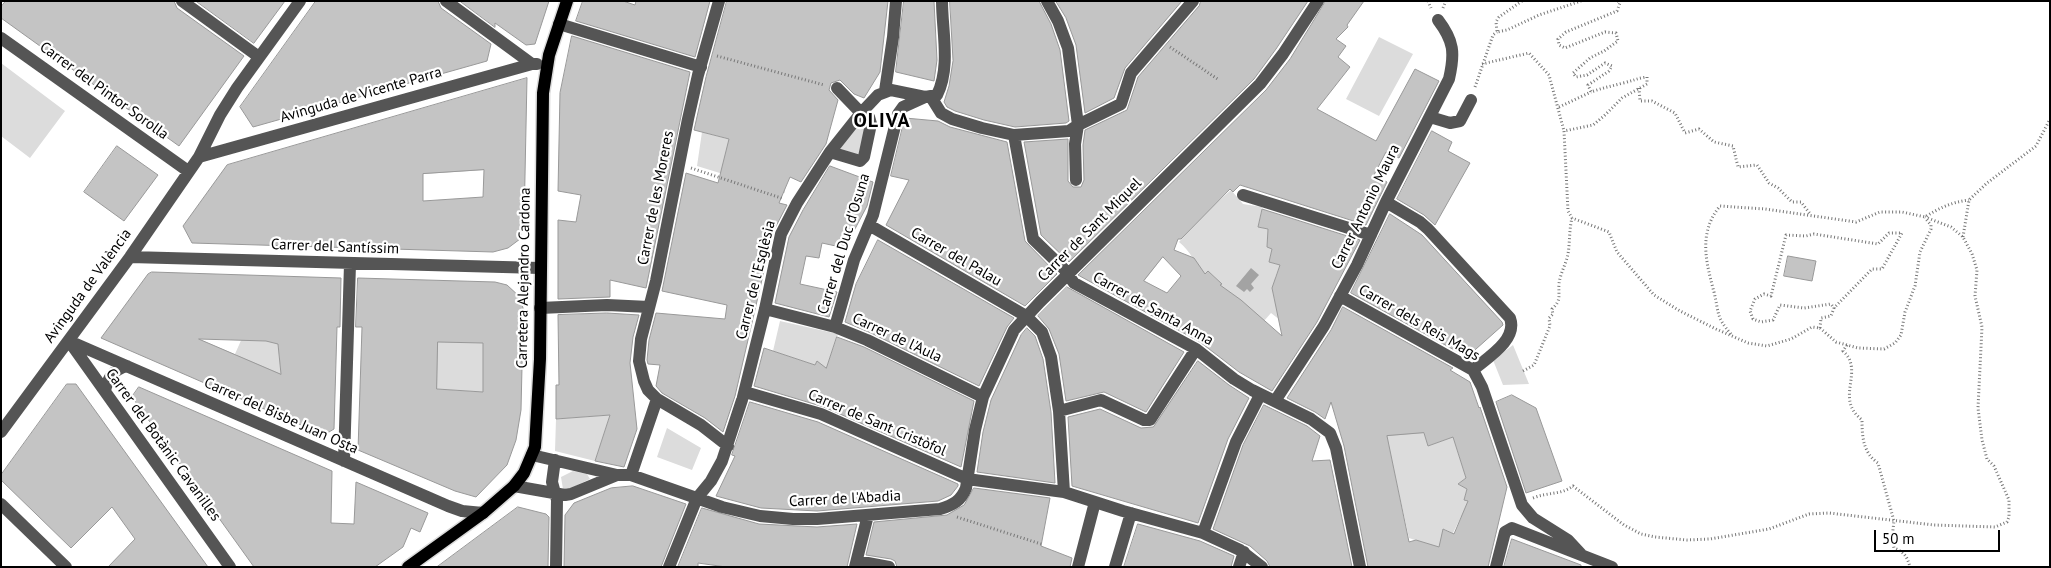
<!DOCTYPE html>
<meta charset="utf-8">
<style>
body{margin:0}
#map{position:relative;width:2051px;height:568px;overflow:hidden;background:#fff;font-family:"PT Sans",sans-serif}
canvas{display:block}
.frame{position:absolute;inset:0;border:2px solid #000;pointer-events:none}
.scale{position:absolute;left:1874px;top:530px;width:126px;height:22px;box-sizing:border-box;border:2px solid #000;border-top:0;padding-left:6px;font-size:15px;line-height:18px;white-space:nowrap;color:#000;-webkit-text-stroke:4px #fff;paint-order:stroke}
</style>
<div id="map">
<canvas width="2051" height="568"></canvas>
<div class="frame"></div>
<div class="scale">50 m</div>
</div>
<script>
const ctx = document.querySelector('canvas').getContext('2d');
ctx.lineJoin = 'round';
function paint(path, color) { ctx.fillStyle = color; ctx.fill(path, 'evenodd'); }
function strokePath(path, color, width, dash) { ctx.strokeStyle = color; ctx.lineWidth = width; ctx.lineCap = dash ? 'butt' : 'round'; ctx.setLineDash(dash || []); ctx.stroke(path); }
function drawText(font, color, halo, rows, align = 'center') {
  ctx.font = font + ' "PT Sans",sans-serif'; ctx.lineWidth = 4.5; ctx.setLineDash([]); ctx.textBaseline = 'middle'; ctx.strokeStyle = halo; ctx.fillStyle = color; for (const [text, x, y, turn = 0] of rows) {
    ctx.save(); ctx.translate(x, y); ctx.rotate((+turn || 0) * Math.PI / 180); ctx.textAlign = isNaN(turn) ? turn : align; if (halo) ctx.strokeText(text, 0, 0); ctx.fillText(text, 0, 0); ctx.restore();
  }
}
paint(new Path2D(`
 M1379 37 1413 54 1379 116 1346 99Z
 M1 63 65 111 30 158 1 136Z
 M861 113 868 117 863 157 831 151Z
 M702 132 742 143 774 184 785 189V193L697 166Z
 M1231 190 1243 204 1262 207 1258 227 1268 229 1267 247 1272 249 1269 262 1280 265 1275 278 1285 281 1273 293 1275 302 1280 305V320L1271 313 1264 321 1214 291 1222 284 1208 271 1201 277C1196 263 1191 252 1179 242L1207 211Z
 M780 321 838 334 826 368 816 363 815 365 773 351Z
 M417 329 485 343 483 392 437 389Z
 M243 336 278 341 281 373 279 379 235 354Z
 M1513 345 1529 384 1503 385 1493 360Z
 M610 415 595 461 555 451 556 419Z
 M1383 421 1424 433 1428 446 1453 437 1466 478 1458 484 1467 489 1464 500 1471 503 1467 518 1461 517 1453 533 1456 534 1455 541 1452 533 1444 529 1441 567 1418 541 1409 538Z
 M667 428 701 448 692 470 657 457Z
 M573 471 587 474 590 479 567 490 563 489 561 477Z`), '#dcdcdc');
paint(new Path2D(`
 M1251 268 1259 275 1251 284 1254 288 1250 292 1247 289 1244 292 1236 286Z`), '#a3a3a3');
const building = new Path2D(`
 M6 1H174L177 8 244 56 179 146 1 18V7Z
 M196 1H285L254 43Z
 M316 1H438L441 8 491 44 487 61 253 127 240 107Z
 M460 1H549L535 44 526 45 495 23V27Z
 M583 1H623L635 5 636 1H710L695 57 576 21Z
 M727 1H888L880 72 864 98 854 94 840 80 831 83 829 90 838 100 826 144 801 182 790 177 779 203 787 205 773 232 735 396 723 432 705 418 662 393 656 386 660 365 648 364 647 360 649 340 656 313 725 319 727 305 662 291 686 173 718 183 729 139 694 130 706 77Z
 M904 1H934L937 60 934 81 896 72Z
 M950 1H1039L1051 24 1060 50 1069 121 1066 123 1015 127 984 120 955 111 947 107 944 102 949 86 953 61Z
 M1056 1H1182L1125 68 1114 98 1085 113 1076 45 1066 18Z
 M1201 1H1308L1276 49 1254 79 1069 262 1041 235 1024 142 1068 139V181L1073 187H1081L1084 180 1083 145 1085 130 1127 110 1138 77 1199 6Z
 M1326 1H1364L1347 25 1348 27 1336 39 1346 46 1338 57 1350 67 1317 109 1376 141 1415 69 1439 81 1399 158 1386 152 1374 175 1387 182 1366 225 1240 185 1233 192 1230 189 1181 239H1178L1174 250 1194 258 1205 274 1208 271 1222 284 1220 285 1241 300 1282 336 1272 288 1280 265 1269 262 1272 249 1267 247 1268 229 1258 227 1262 209 1360 240 1317 322 1272 391 1239 372 1200 342 1078 275 1266 90 1290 59ZM1163 257 1181 276 1167 293 1144 281Z
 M572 36 690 72 646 288 610 280V297L558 299V220L576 222 581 195 558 191 560 93Z
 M527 78 524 224 520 239 508 248 493 252 192 243 183 226 227 165ZM484 170 483 197 423 201V174Z
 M905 118 938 121 950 127 1007 142 1025 241 1057 274 1025 306 886 225 909 180 891 176Z
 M1432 131 1452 142 1448 151 1470 163 1435 225 1424 215 1397 199Z
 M117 146 158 175 124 221 84 192Z
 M830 166 873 182 867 206 845 248 822 243 819 258 806 256 800 284 837 292 829 317 775 303 789 237 803 210Z
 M1390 214 1422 235 1502 322 1503 325 1467 357 1351 293Z
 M878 240 1014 318 1007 327 979 386 871 333 845 322 856 284Z
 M1788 256 1816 261 1812 281 1784 276Z
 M152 272 341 278 340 327H337L334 429 324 435 101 338 148 274ZM199 339 266 341 278 344 281 374Z
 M358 278 495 282 507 285 520 297 523 308 522 367 521 410 516 440 507 465 476 497 455 491 358 450 362 327H356ZM438 342 483 343V392L437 389Z
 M1067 287 1184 352 1146 412 1104 392 1066 401 1059 354 1049 329 1038 316Z
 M1343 307 1453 368 1450 370 1470 382 1479 408 1480 407 1507 487 1488 567H1368L1344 446 1331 402 1325 419 1315 412 1287 398 1331 330ZM1424 433 1428 446 1453 437 1466 478 1458 484 1467 489 1464 500 1468 501 1454 534 1443 529 1439 547 1416 540 1409 542 1387 436Z
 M607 313 639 315 633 337 630 363 637 429 624 467 595 461 610 415 556 419V385H559L558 315Z
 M1027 328 1035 336 1043 359 1051 412 1055 483 977 472 983 432 991 400 1021 335Z
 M837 337 864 347 974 401 961 467 824 407 754 386 764 348 815 365 817 361 826 368Z
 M1198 361 1229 385 1249 398 1228 439 1198 523 1072 486 1068 417 1100 409 1141 428 1153 427Z
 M67 384H76L208 567H108L135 539 112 507 71 548 1 480V475Z
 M139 387 332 471 331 523 354 524 356 482 428 513 420 532 411 528 403 547 375 567H254L132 397Z
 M1512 395 1536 408 1562 481 1526 493 1496 402Z
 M750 402 818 422 958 484V486L951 495 938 501 817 511 761 508 716 496 735 456 732 455Z
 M1264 405 1307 426 1320 436 1312 461 1330 460 1352 567H1270L1267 561 1250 546 1213 529 1243 445Z
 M633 486 686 504 661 567H564L565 515 574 503 611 488Z
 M974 488 1050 498 1041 546 1072 558 1070 567H897L895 561 891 559 866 555 874 522 947 515 964 505Z
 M518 507 546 514 549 517 548 567H437Z
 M702 508 759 524 817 527 857 524 847 567H726L698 563V567H678Z
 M1138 524 1200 541 1234 556 1231 567H1124Z
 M1512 539 1581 565V567H1504Z`);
paint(building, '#c4c4c4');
strokePath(building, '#999', 1);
const major = new Path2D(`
 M408 567 483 513 514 486 524 473 535 447 540 359 543 93 549 55 567 1`);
strokePath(major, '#dbdbdb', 15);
strokePath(new Path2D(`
 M1428 1 1431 8
 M1522 1 1499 17 1496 22 1497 32 1507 30 1539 15 1581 1
 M1618 1 1620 3 1617 11 1566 32 1558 39 1559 45 1565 48 1605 32 1616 33 1618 41 1604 51 1590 58 1573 73 1576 77 1587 75 1605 63 1612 66 1609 71 1588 85 1591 92C1602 88 1612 86 1623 83 1632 81 1638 78 1647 77V84L1622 98 1604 116 1593 125 1564 131 1568 211 1572 218 1609 232 1617 252 1654 295 1680 311 1716 329 1748 343 1767 346 1791 339 1812 327 1820 328
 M1443 8 1446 1
 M1170 47 1219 80
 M717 56 824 85
 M1482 64 1529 53 1549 75 1564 131
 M1475 87 1493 35 1497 32
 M1639 88 1640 101H1652L1675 113 1685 133 1699 129 1714 142 1733 146 1738 167 1757 165 1769 183 1778 188 1792 202H1801L1811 215
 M1559 107 1591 92
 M691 168 784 199
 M1963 237 1969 200 1987 183 2036 146 2050 119
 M1820 328 1821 318 1831 316 1834 308 1831 304 1804 308 1780 305 1773 320 1761 322 1753 319 1750 311 1755 299 1764 294 1771 296 1786 235 1806 236 1814 234 1878 244 1889 233H1902L1882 269H1872L1834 308
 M1820 328 1836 342 1858 348 1884 349 1895 343 1901 335 1905 312 1915 286 1920 252 1931 229V225L1925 218
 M1731 334C1716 317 1719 313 1714 292 1706 262 1698 233 1720 206L1765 209 1856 222 1880 212H1902L1925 217C1939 208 1952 202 1969 200
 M1847 345 1843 351C1846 354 1849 357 1850 361 1857 380 1838 401 1862 420 1862 436 1863 453 1878 463L1894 521 1892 538 1894 548C1904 552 1907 556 1910 567
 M1523 371 1534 365 1550 326 1549 318 1553 314 1552 309C1562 300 1558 295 1559 284 1560 274 1566 264 1568 254 1570 242 1569 230 1572 218
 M1533 498C1548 492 1561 495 1573 486L1624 525 1641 534 1655 537 1687 540 1710 539 1769 529 1809 514 1829 513 1934 525 1995 527 2007 522 2009 517V500L1994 466 1987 459 1982 440 1978 408 1982 327 1975 296 1977 270 1972 254 1963 237 1951 227 1925 217
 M957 517 1041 544`), '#777', 3, [1, 2.5]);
strokePath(new Path2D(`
 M182 1 259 57
 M446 1 532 64H537
 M719 1 698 75 688 119 656 281 641 339 639 361 644 381 648 390 657 399 701 425 728 446
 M1047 1 1058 21 1068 48 1078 125 1075 144 1076 180
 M559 24 701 67
 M1 38 188 171
 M885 91 893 37 896 1
 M931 97 941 113 952 119 982 128 1014 135 1069 131 1078 125 1121 104 1131 73 1193 1
 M1430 117 1450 123 1460 121 1471 100
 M1014 135 1033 239 1064 269 1074 283 1196 349 1234 379 1252 390 1311 419 1330 433 1336 448 1360 567
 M830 152 860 161 864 157 871 124 869 117 861 113 837 88
 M199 157 532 64
 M1243 195 1371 235
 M1386 202 1420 222 1428 229 1510 318C1518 340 1487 358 1473 370
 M869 225 1026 316 1042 332 1051 357 1059 411 1064 492
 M130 257 540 268
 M1340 296 1473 370 1482 387 1522 505 1533 518 1568 540 1581 554
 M540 308 607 305 649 307
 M765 309 835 327 867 340 983 397
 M835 327 854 260 873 215 898 114 903 107 925 97
 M69 341 448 506 462 511 483 513
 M69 341 230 567
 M105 391C108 377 113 370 127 366
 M745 392 821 414 967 479 1064 492 1123 511 1203 533 1240 550 1262 567
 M743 397 765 309 781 234 797 203 830 152 861 113 878 95 891 90 925 97 937 95C951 67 942 31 942 1
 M1275 401 1324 326 1357 265 1386 202 1449 79C1455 53 1454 41 1438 20
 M1059 411 1101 400 1144 420H1150L1196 349
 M1 432 130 257 199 157 220 115 237 88 300 1
 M532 455 617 475H631L722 507 760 516 793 519H817L940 509C953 505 961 501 966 488L975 430 983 397 1014 330 1040 302 1260 84 1283 54 1318 1
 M555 460 552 482 557 500 556 567
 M344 461 350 264
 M631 475 657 399
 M514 486 565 495 571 494 617 475
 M1 504 66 567
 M1203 533 1236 442 1260 395
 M857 561 889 567
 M669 567 697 498 711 481 722 461 742 400
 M855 567 868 515
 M1078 567 1095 502
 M1115 567 1131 513
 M1239 567 1244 552
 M1496 567 1505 532 1512 528 1612 567`), '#555', 12);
strokePath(major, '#000', 12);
drawText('15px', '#000', '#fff', [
 ["Carrer del Pintor Sorolla",104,91,36],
 ["Avinguda de Vicente Parra",361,95,-16],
 ["Carrer de les Moreres",656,198,-79],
 ["Carrer Antonio Maura",1366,207,-64],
 ["Carrer de Sant Miquel",1090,230,-45],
 ["Carrer del Duc d'Osuna",844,244,-73],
 ["Carrer del Santíssim",335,247,2],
 ["Carrer del Palau",956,257,30],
 ["Carretera Alejandro Cardona",524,278,-89],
 ["Carrer de l'Esglèsia",756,280,-76],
 ["Avinguda de València",88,286,-54],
 ["Carrer de Santa Anna",1153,309,29],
 ["Carrer dels Reis Mags",1419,323,30],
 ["Carrer de l'Aula",897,338,25],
 ["Carrer del Bisbe Juan Osta",281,416,24],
 ["Carrer de Sant Cristòfol",877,423,23],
 ["Carrer del Botànic Cavanilles",163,445,54],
 ["Carrer de l'Abadia",845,499,-3]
]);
ctx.letterSpacing = '1px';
drawText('bold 20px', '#000', '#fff', [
 ["OLIVA",882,121]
]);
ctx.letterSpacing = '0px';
</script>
